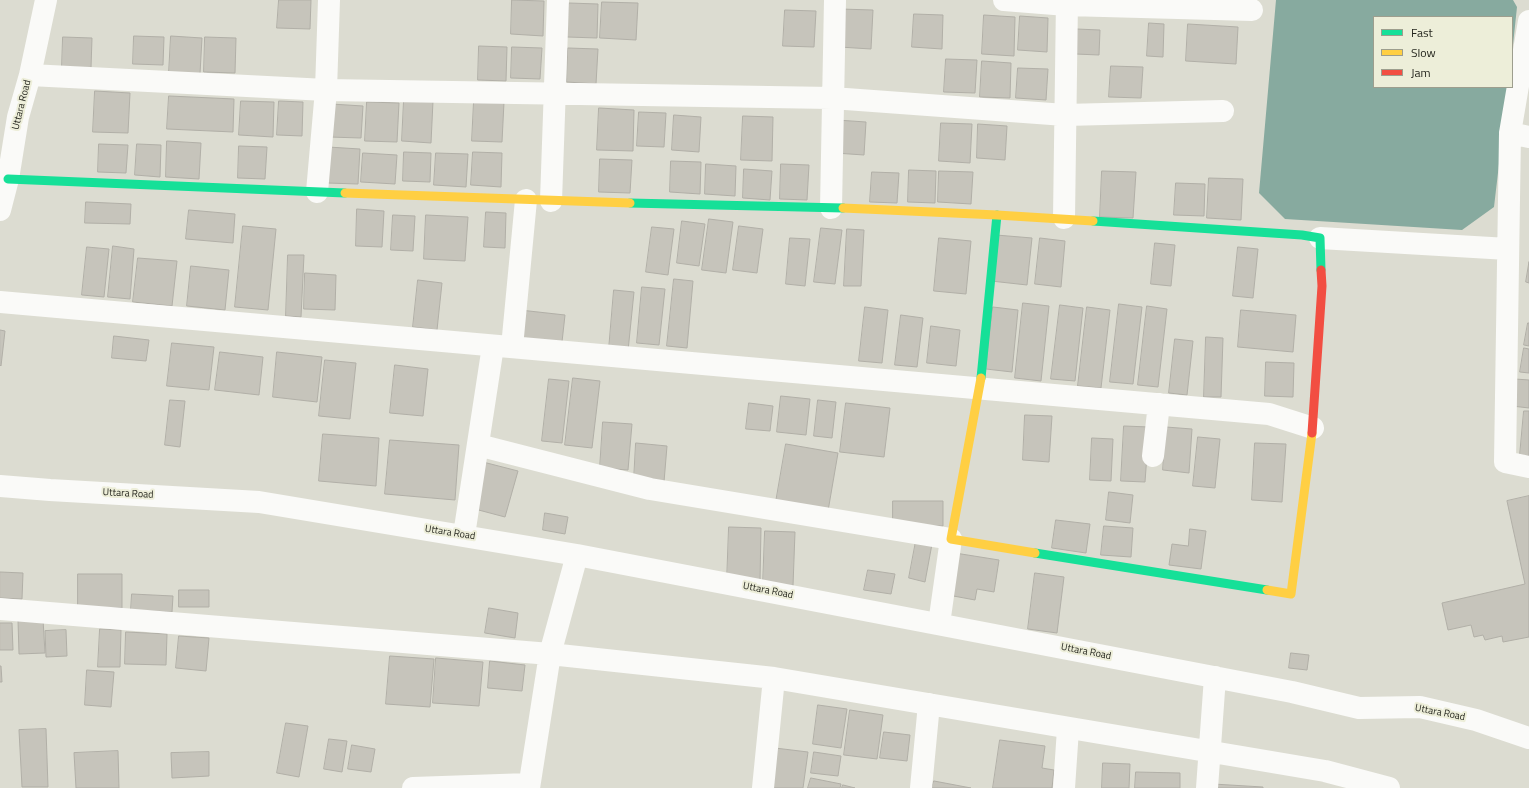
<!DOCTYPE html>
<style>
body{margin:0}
#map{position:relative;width:1529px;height:788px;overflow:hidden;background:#dcdcd1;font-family:"Titillium Web",sans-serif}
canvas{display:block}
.legend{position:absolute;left:1373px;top:16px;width:140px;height:72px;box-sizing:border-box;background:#edeed9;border:1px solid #9d9e8e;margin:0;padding:5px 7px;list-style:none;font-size:12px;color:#25261e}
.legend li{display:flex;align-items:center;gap:8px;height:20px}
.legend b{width:20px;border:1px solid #9d9e8e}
</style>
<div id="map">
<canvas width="1529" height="788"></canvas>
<ul class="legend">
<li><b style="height:5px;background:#16e098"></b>Fast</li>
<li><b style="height:5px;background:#ffcf43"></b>Slow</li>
<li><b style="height:5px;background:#f24e42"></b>Jam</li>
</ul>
</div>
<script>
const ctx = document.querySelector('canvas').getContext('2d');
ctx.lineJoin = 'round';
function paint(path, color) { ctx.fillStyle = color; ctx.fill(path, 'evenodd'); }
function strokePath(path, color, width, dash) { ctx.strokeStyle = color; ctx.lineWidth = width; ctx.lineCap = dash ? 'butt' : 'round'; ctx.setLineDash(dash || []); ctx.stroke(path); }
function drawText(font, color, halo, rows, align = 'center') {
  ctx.font = font + ' "Titillium Web",sans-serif'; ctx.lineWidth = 4; ctx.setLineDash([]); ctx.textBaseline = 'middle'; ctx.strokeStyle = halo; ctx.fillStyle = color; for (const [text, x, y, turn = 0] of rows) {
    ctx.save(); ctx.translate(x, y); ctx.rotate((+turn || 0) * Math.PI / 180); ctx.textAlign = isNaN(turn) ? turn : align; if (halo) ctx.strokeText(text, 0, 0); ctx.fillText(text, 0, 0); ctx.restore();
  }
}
paint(new Path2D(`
 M1276 0H1513L1517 7 1512 54V17H1374V87H1508L1494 207 1462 230 1285 219 1259 193Z`), '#87aa9f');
const building = new Path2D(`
 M279 0H311L310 29 277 28Z
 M512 0 544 1 543 36 511 34Z
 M602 2 638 3 636 40 600 38Z
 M569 3 598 4 597 38 567 37Z
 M840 9 873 10 871 49 839 47Z
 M785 10 816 11 814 47 783 46Z
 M914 14 943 15 942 49 912 47Z
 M984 15 1015 17 1014 56 982 54Z
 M1020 16 1048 18 1047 52 1018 50Z
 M1149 23 1164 24 1163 57 1147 56Z
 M1188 24 1238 27 1236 64 1186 61Z
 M1076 29 1100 30 1099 55 1075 54Z
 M134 36 164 37 163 65 133 64Z
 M171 36 202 38 200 74 169 73Z
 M63 37 92 38 91 68 62 67Z
 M205 37 236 38 235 73 204 72Z
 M479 46 507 47 506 81 478 80Z
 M512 47 542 48 540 79 511 78Z
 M568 48 598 49 596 84 567 82Z
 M946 59 977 60 975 93 944 92Z
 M982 61 1011 63 1010 98 980 97Z
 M1111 66 1143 67 1141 98 1109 97Z
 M1018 68 1048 69 1046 100 1016 98Z
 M95 91 130 93 128 133 93 132Z
 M169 96 234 99 233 132 167 129Z
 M404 100 433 101 431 143 402 141Z
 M241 101 274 102 273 137 239 135Z
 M279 101 303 102 302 136 277 135Z
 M474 101 504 102 502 142 472 141Z
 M367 102 399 103 397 142 365 141Z
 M331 104 363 106 361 138 329 137Z
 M599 108 634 110 633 151 597 150Z
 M639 112 666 113 664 147 637 146Z
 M674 115 701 117 699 152 672 150Z
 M743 116 773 117 772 161 741 160Z
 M837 120 866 122 864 155 835 153Z
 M941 123 972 124 970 163 939 161Z
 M978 124 1007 126 1005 160 977 158Z
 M167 141 201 143 199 179 166 177Z
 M99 144 128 145 126 173 98 172Z
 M137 144 161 145 160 177 135 175Z
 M239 146 267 147 265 179 238 178Z
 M328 147 360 149 358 184 327 183Z
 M404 152 431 153 430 182 403 181Z
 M473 152 502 153 501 187 471 185Z
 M363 153 397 155 395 184 361 182Z
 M436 153 468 154 466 187 434 185Z
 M600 159 632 160 630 193 599 192Z
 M671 161 701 162 700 194 670 192Z
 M706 164 736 166 735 196 705 194Z
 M781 164 809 165 807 200 780 199Z
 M744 169 772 171 770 200 743 198Z
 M909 170 936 171 935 203 908 202Z
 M939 171 973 172 971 204 938 202Z
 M1102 171 1136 172 1133 218 1100 217Z
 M872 172 899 173 897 203 870 202Z
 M1209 178 1243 179 1241 220 1207 218Z
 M1176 183 1205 184 1204 216 1174 215Z
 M86 202 131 204 130 224 85 223Z
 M357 209 384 211 382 247 356 246Z
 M189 210 235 214 233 243 186 239Z
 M486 212 506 213 505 248 484 247Z
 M393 215 415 216 413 251 391 250Z
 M426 215 468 217 465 261 424 259Z
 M709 219 733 222 726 273 702 270Z
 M682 221 705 224 699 266 677 263Z
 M243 226 276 229 268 310 235 307Z
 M739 226 763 229 757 273 733 270Z
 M652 227 674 229 668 275 646 272Z
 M821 228 842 230 835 284 814 282Z
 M847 229 864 230 861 286H844Z
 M996 235 1032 238 1027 285 991 281Z
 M790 238 810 239 805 286 786 284Z
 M939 238 971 241 966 294 934 291Z
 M1040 238 1065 241 1061 287 1035 284Z
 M1155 243 1175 245 1171 286 1151 284Z
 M113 246 134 249 130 299 108 297Z
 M87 247 109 249 104 297 82 295Z
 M1238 247 1258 249 1253 298 1233 296Z
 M288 255H304L301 317 286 316Z
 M138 258 177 261 172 306 133 302Z
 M1529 262V283L1526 282Z
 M191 266 229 270 225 310 187 306Z
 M305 273 336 275 335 310 304 309Z
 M674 279 693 281 687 348 667 346Z
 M418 280 442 283 437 330 413 327Z
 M642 287 665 289 659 345 637 343Z
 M614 290 634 292 628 351 609 349Z
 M1023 303 1049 306 1041 381 1015 378Z
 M1119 304 1142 307 1133 384 1110 382Z
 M1060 305 1083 308 1075 381 1051 379Z
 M1147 306 1167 309 1158 387 1138 385Z
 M865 307 888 310 882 363 859 361Z
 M993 307 1018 310 1012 372 986 369Z
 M1087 307 1110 310 1101 388 1078 386Z
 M520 310 565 315 562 342 518 338Z
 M1241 310 1296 315 1293 352 1238 347Z
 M901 315 923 318 917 367 895 365Z
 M1528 323H1529V346L1524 345Z
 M931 326 960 330 956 366 927 363Z
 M0 330 5 331 1 366 0 365Z
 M114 336 149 340 146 361 112 358Z
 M1206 337 1223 338 1221 397H1204Z
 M1175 339 1193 341 1187 395 1169 393Z
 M172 343 214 347 209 390 167 386Z
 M1524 348 1529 349V373L1520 372Z
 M220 352 263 357 259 395 215 390Z
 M277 352 322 357 317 402 273 397Z
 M325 360 356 363 350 419 319 416Z
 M1266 362 1294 363 1293 397 1265 396Z
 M395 365 428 369 423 416 390 413Z
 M573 378 600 381 592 448 565 445Z
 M549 379 569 381 562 443 542 441Z
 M1515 379 1529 380V408L1512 406Z
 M781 396 810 399 806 435 777 432Z
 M170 400 185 401 180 447 165 445Z
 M818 400 836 402 832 438 814 436Z
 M749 403 773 406 770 431 746 429Z
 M846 403 890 408 884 457 840 452Z
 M1524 411H1529V456L1520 455Z
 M1025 415 1052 416 1049 462 1023 460Z
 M603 422 632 424 628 470 600 468Z
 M1124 426 1149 427 1145 482 1121 481Z
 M1166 427 1192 429 1189 473 1163 470Z
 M323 434 379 438 376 486 319 481Z
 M1198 437 1220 439 1215 488 1193 486Z
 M1092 438 1113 439 1111 481 1090 480Z
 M390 440 459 445 455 500 385 494Z
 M636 443 667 446 664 482 634 480Z
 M1255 443 1286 444 1282 502 1252 500Z
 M786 444 838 453 828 511 776 502Z
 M483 462 518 471 505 517 471 508Z
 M1109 492 1133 495 1130 523 1106 520Z
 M1529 496V637L1503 642 1502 636 1485 640 1483 635 1474 637 1471 625 1448 630 1442 603 1525 584 1507 501Z
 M893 501H943V526H893Z
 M545 513 568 517 565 534 543 530Z
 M1056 520 1090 524 1086 553 1052 548Z
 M1104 526 1133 528 1131 557 1101 555Z
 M729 527 761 528 760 582 727 581Z
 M1190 529 1206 531 1201 569 1169 565 1172 544 1188 546Z
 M765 531 795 532 793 586 763 585Z
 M916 541 932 544 925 582 909 578Z
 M955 553 999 560 994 592 977 589 975 600 948 595Z
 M868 570 895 574 891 594 864 590Z
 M0 572 23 573 22 599 0 598Z
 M1035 573 1064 577 1057 633 1028 629Z
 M78 574H122V608H78Z
 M179 590H209V607H179Z
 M132 594 173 596 172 612 131 610Z
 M489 608 518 613 515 638 485 633Z
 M43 619 45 653 19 654 18 620Z
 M0 623H12L13 650H0Z
 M100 629 121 630 120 667H98Z
 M66 630 67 656 46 657 45 631Z
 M126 632 167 634 166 665 125 664Z
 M179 636 209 638 206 671 176 668Z
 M1291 653 1309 655 1307 670 1289 668Z
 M390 656 434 659 430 707 386 704Z
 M436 658 483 662 479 706 433 703Z
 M490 661 525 665 522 691 488 688Z
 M0 666H1L2 682H0Z
 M87 670 114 672 111 707 85 705Z
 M818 705 847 709 841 748 813 744Z
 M850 710 883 715 877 759 844 755Z
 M286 723 308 726 299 777 277 773Z
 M46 729 48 787H22L19 730Z
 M884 732 910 735 907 761 880 758Z
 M329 739 347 741 342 772 324 769Z
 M1000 740 1045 746 1042 768 1054 770 1052 788H993Z
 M352 745 375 749 371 772 348 769Z
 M775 748 808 752 803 788H774Z
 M118 751 119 788H76L74 753Z
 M209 752V776L172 778 171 753Z
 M814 752 841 756 838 776 811 773Z
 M1103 763 1130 764 1129 788H1102Z
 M1136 772 1180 773V788H1135Z
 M811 778 841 784 840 788H808Z
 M934 781 971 788H932Z
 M1213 784 1263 787V788H1212Z
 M843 785 855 788H842Z`);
paint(building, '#c6c4bb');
strokePath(building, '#b1afa7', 1);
strokePath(new Path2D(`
 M1004 0 1067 5 1252 10
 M1529 21 1510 133 1529 137
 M30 75 326 90 832 98 1065 115 1223 111
 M1510 133 1505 462 1529 467
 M317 192 326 90 329 0
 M551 201 558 0
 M831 208 835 0
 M0 210 8 179 18 117 30 75 46 0
 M1064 218 1067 0
 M1320 238 1508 249
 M0 302 1269 414 1313 428
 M512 347 526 200
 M478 445 650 489 951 539 939 624
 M1153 456 1159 404
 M0 486 50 490 259 502 577 555 1292 692 1359 708 1420 707 1476 720 1529 738
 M464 535 493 346
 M0 609 550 654 774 678 1325 771 1389 788
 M413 788 529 784
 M529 788 550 654 577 555
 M763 788 774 678
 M921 788 929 704
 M1064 788 1068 729
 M1207 788 1215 677`), '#fafaf8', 22);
strokePath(new Path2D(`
 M8 179 345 193
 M630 203 843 208
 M1093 221 1302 235 1320 238 1321 270
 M981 378 997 215
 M1035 553 1267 590`), '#16e098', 9);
strokePath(new Path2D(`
 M345 193 630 203
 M843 208 997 215 1093 221
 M981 378 951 539 1035 553
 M1267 590 1291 594 1312 433`), '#ffcf43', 9);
strokePath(new Path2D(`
 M1312 433 1322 286 1321 270`), '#f24e42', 9);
drawText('10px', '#25261e', '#edeed9', [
 ["Uttara Road",22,105,-76],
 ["Uttara Road",128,494,3],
 ["Uttara Road",450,533,9],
 ["Uttara Road",768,591,11],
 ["Uttara Road",1086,652,11],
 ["Uttara Road",1440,713,11]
]);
</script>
